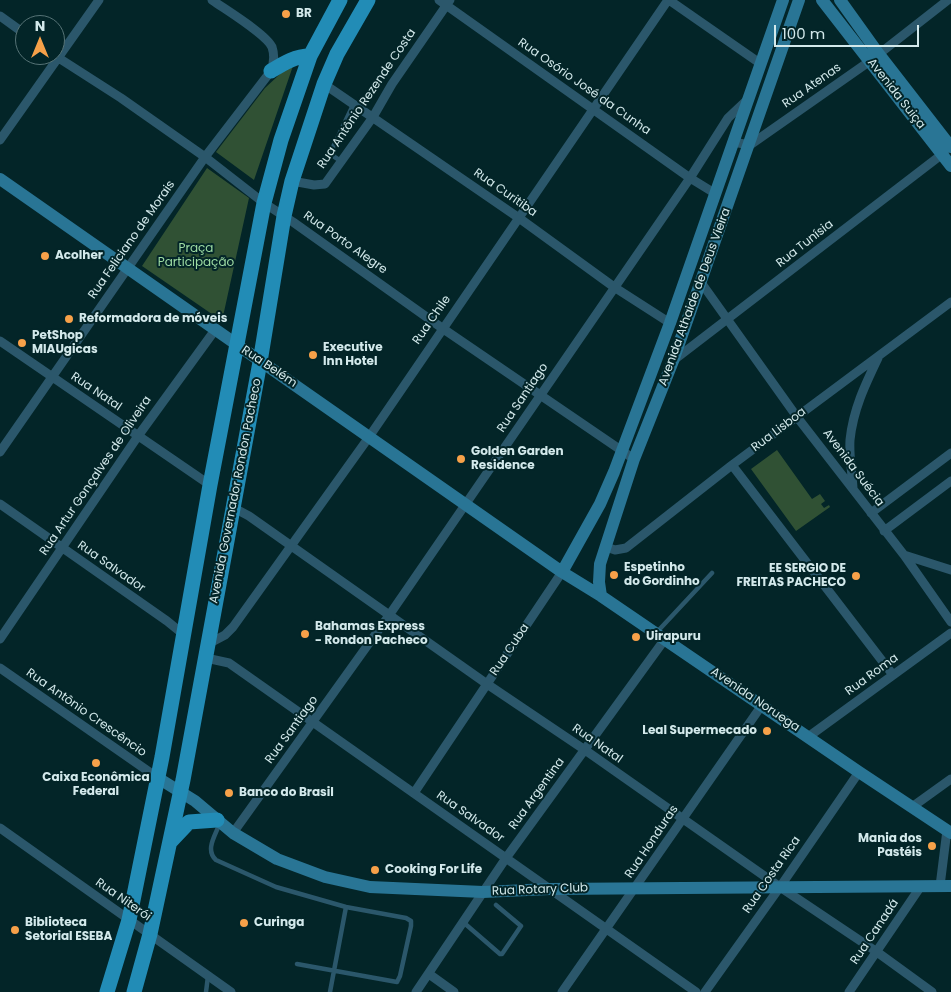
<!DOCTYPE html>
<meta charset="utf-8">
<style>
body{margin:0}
#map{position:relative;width:951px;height:992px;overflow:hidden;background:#032528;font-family:Poppins,sans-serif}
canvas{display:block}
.north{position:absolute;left:15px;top:15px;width:50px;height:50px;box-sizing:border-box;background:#032528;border:1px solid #567376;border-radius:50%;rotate:0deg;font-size:14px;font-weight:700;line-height:20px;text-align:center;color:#d3e9eb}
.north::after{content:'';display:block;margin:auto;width:18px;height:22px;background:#f7a149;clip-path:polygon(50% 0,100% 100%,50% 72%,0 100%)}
.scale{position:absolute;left:774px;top:25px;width:145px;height:22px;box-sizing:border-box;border:2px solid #d3e9eb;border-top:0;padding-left:6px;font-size:15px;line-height:18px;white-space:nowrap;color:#d3e9eb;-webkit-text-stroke:4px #032528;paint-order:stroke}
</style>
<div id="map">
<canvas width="951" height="992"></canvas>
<div class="north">N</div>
<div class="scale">100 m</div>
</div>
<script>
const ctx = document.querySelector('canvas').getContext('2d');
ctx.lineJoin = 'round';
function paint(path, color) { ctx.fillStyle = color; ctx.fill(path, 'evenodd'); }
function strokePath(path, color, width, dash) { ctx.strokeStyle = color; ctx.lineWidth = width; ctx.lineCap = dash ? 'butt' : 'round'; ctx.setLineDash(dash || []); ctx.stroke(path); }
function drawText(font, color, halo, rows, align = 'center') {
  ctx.font = font + ' Poppins,sans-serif'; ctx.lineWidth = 4; ctx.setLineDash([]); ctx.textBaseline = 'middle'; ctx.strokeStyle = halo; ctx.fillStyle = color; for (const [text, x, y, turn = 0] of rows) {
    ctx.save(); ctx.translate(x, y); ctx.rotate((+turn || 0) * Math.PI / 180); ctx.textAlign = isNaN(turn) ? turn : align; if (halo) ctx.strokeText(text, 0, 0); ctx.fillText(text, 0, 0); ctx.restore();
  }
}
paint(new Path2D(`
 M295 60 254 180 216 152 265 88Z
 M207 168 249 198 222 321 142 266Z
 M777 450 812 499 820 494 825 501 821 504 824 508 829 505 830 507 796 531 751 469Z`), '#305134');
strokePath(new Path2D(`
 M341 161 333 156V147L353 105
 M657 632 712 573
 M219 825C215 836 205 850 216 860L276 887 346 907 406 918 411 921V926L400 976 397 982 297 964
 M463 922 500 954H502L521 926 496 905
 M206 992 208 976
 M330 992 346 907`), '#2b576b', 4.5);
strokePath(new Path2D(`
 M439 0 690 178 716 194
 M669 0 761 64
 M0 16 25 34
 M54 55 121 98 205 157 264 203 293 222 442 328 634 459
 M324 84 519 218 614 287 670 323
 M0 140 99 0
 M733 142 750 145 870 61 948 0
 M292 181 314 185 325 184 373 117 392 84 450 0
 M700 281 797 417 904 555 951 622
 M0 341 210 485
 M674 360 945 152
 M0 452 205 157 271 71C274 63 275 56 272 47 266 34 226 10 212 0
 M732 465 893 675
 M853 488C852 472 849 456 850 440 853 410 865 385 878 358
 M0 504 167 621 183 634
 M232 507 249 516 487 684 585 750 780 887 877 952 932 992
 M871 513 951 453
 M884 531 951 481
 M606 547 615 550 626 548 732 465 951 302
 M904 555 951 570
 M0 639 138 436 215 330
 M208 644 225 635 233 627 369 437 668 0
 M206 658 229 663 696 992
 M0 668 158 778
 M808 737 951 633
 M414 793 562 572
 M912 807 951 779
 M0 828 231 992
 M233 833 390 614 690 178 728 118 746 101
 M940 886 947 830
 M429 974 454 992
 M416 992 506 858 665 639
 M562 992 762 705
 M705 992 780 887 859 772
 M849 992 921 886`), '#2b576b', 9);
strokePath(new Path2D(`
 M822 0 951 166
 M840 0 878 53 951 147
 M0 179 562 572 601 596 859 772 951 833
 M562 572 600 504 614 472 670 323 783 0
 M601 596 599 582 600 564 634 459 673 361 799 0
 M158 778 195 801 233 833 277 859 325 877 370 887 483 892 550 889 951 886`), '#297595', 12);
strokePath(new Path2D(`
 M271 71C284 63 295 56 310 56
 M171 841 189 822 217 820
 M107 992 129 920 162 757 210 485 264 203 281 140 310 56 340 0
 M134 992 150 934 183 780 260 362 284 216 292 181 324 84 337 54 368 0`), '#228cb6', 15);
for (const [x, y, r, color] of [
 [286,14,5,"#f7a149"],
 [45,256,5,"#f7a149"],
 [69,319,5,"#f7a149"],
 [22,343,5,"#f7a149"],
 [313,355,5,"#f7a149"],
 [461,459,5,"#f7a149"],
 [614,575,5,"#f7a149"],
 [856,576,5,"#f7a149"],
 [305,634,5,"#f7a149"],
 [636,637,5,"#f7a149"],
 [767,731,5,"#f7a149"],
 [96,763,5,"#f7a149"],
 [229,793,5,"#f7a149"],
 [932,846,5,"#f7a149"],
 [375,870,5,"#f7a149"],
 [244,923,5,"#f7a149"],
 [15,930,5,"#f7a149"]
]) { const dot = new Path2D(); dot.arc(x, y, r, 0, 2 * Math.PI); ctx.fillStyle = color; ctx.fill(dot); strokePath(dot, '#032528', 2); }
drawText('bold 12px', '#d3e9eb', '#032528', [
 ["BR",296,14],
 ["Acolher",55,256],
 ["Reformadora de móveis",79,319],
 ["PetShop",32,336],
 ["MIAUgicas",32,350],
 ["Executive",323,348],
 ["Inn Hotel",323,362],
 ["Golden Garden",471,452],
 ["Residence",471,466],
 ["Espetinho",624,568],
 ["do Gordinho",624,582],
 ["EE SERGIO DE",846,569,"right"],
 ["FREITAS PACHECO",846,583,"right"],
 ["Bahamas Express",315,627],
 ["- Rondon Pacheco",315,641],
 ["Uirapuru",646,637],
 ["Leal Supermecado",757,731,"right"],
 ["Caixa Econômica",96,778,"center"],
 ["Federal",96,792,"center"],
 ["Banco do Brasil",239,793],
 ["Mania dos",922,839,"right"],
 ["Pastéis",922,853,"right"],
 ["Cooking For Life",385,870],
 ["Biblioteca",25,923],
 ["Setorial ESEBA",25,937],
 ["Curinga",254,923]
], 'left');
drawText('12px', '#d3e9eb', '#032528', [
 ["Rua Atenas",812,86,-35],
 ["Rua Osório José da Cunha",584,87,35],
 ["Avenida Suiça",896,94,52],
 ["Rua Antônio Rezende Costa",367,99,-56],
 ["Rua Curitiba",505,193,35],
 ["Rua Feliciano de Morais",132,240,-55],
 ["Rua Porto Alegre",345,243,35],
 ["Rua Tunísia",805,244,-38],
 ["Avenida Athaide de Deus Vieira",695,297,-70],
 ["Rua Chile",432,320,-55],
 ["Rua Belém",269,367,34],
 ["Rua Natal",96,392,34],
 ["Rua Santiago",523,398,-56],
 ["Rua Lisboa",779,430,-37],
 ["Avenida Suécia",853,468,53],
 ["Rua Artur Gonçalves de Oliveira",96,476,-56],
 ["Avenida Governador Rondon Pacheco",236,491,-79],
 ["Rua Salvador",111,567,35],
 ["Rua Cuba",510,650,-56],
 ["Rua Roma",872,675,-36],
 ["Avenida Noruega",755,700,34],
 ["Rua Antônio Crescêncio",86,713,35],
 ["Rua Santiago",292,730,-54],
 ["Rua Natal",597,744,35],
 ["Rua Argentina",537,794,-54],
 ["Rua Salvador",470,817,35],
 ["Rua Honduras",652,842,-56],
 ["Rua Costa Rica",772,875,-55],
 ["Rua Rotary Club",540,890,-2],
 ["Rua Niterói",123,900,35],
 ["Rua Canadá",875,932,-56]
]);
drawText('12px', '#9edca3', '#032528', [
 ["Praça",196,249],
 ["Participação",196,263]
]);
</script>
